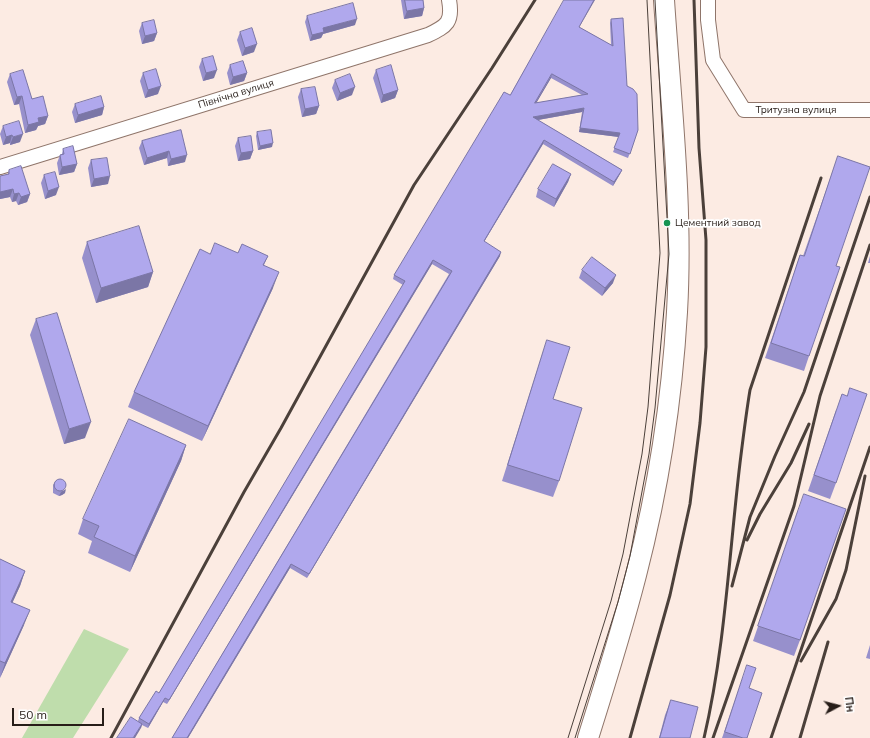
<!DOCTYPE html>
<meta charset="utf-8">
<style>
body{margin:0}
#map{position:relative;width:870px;height:738px;overflow:hidden;background:#fcebe3;font-family:Mulish,sans-serif}
canvas{display:block}
.north{position:absolute;left:818px;top:686px;width:40px;height:40px;-webkit-text-stroke:3px #fff;paint-order:stroke;rotate:83deg;font-size:11px;font-weight:700;line-height:16px;text-align:center;color:#271d18}
.north::after{content:'';display:block;margin:auto;width:14px;height:18px;background:#271d18;clip-path:polygon(50% 0,100% 100%,50% 72%,0 100%)}
.scale{position:absolute;left:12px;top:708px;width:92px;height:18px;box-sizing:border-box;border:2px solid #271d18;border-top:0;padding-left:5px;font-size:12px;line-height:14px;white-space:nowrap;color:#271d18;-webkit-text-stroke:3px #fff;paint-order:stroke}
</style>
<div id="map">
<canvas width="870" height="738"></canvas>
<div class="north">Пн</div>
<div class="scale">50 m</div>
</div>
<script>
const ctx = document.querySelector('canvas').getContext('2d');
ctx.lineJoin = 'round';
function paint(path, color) { ctx.fillStyle = color; ctx.fill(path, 'evenodd'); }
function strokePath(path, color, width, dash) { ctx.strokeStyle = color; ctx.lineWidth = width; ctx.lineCap = dash ? 'butt' : 'round'; ctx.setLineDash(dash || []); ctx.stroke(path); }
function drawText(font, color, halo, rows, align = 'center') {
  ctx.font = font + ' Mulish,sans-serif'; ctx.lineWidth = 3.5; ctx.setLineDash([]); ctx.textBaseline = 'middle'; ctx.strokeStyle = halo; ctx.fillStyle = color; for (const [text, x, y, turn = 0] of rows) {
    ctx.save(); ctx.translate(x, y); ctx.rotate((+turn || 0) * Math.PI / 180); ctx.textAlign = isNaN(turn) ? turn : align; if (halo) ctx.strokeText(text, 0, 0); ctx.fillText(text, 0, 0); ctx.restore();
  }
}
paint(new Path2D(`
 M84 629 129 649 73 738H22Z`), '#bfddac');
const street = new Path2D(`
 M708 0V20L713 60 744 110H870
 M0 167 428 35C447 26 453 22 449 0`);
const secondary = new Path2D(`
 M588 738C605 684 622 630 636 575 658 490 672 399 677 312 683 208 671 104 664 0`);
strokePath(street, '#8f756a', 16);
strokePath(secondary, '#8f756a', 22);
strokePath(street, '#fff', 14);
strokePath(secondary, '#fff', 20);
strokePath(new Path2D(`
 M568 738 611 601 623 554 642 454 648 407 660 253 647 0
 M575 738 618 602 630 556 649 454 655 408 669 254 655 0`), '#4b403a', 1);
strokePath(new Path2D(`
 M747 540 760 514 791 463 809 424
 M732 586 750 517 775 456 804 392 870 197
 M801 661 836 599 846 570 865 476
 M111 738 244 492 281 428 414 185 492 68 535 0
 M630 738 670 595 690 504 700 423 706 347V240L699 148 694 0
 M704 738C725 648 729 555 740 463 743 439 746 414 750 390L821 178
 M713 738 794 506 820 396 870 245
 M771 738 870 447
 M800 738 828 642`), '#4b403a', 3);
paint(new Path2D(`
 M401 0H423L424 8 422 16 404 19Z
 M307 16 355 25 323 34 321 38 310 41 305 22Z
 M611 19 638 130 628 158 613 152 619 137 579 132 582 112 538 120 622 170 620 174 613 186 543 144 484 242 500 256 307 578 290 568 188 738H172L449 274 432 264 167 704 163 702 148 728 142 725 141 728 138 721 139 718 159 693 403 285 393 279 394 275 510 95 579 27 611 45 610 23ZM551 78 582 95 536 103Z
 M142 23 157 33 154 41 142 44 139 31Z
 M240 32 254 52 242 56 237 40Z
 M202 59 214 78 203 81 199 67Z
 M230 65 247 73 244 81 230 85 227 73Z
 M376 70 398 90 395 98 381 103 373 78Z
 M143 73 158 94 145 98 140 81Z
 M10 74 48 116 45 124 38 126 36 130 25 133 19 104 14 105 7 82Z
 M335 80 352 95 337 101 332 88Z
 M301 89 319 106 316 114 302 117 298 97Z
 M75 104 104 107 102 115 75 123 72 112Z
 M3 126 20 142 10 145V143L3 145 0 134Z
 M181 130 185 162 168 166 167 158 144 165 139 148 142 141Z
 M257 132 272 147 258 150 256 136Z
 M238 138 253 151 250 159 238 161 235 146Z
 M63 149 77 164 74 172 59 175 57 163 60 155 62 154Z
 M838 156 836 266 809 356 804 371 765 358 795 270 800 255 803 256Z
 M91 160 108 184 91 187 88 168Z
 M9 170 30 194 27 202 18 205 16 201 12 202 10 197 0 199V176L8 174Z
 M571 174 568 182 554 207 536 197 538 189Z
 M44 175 56 195 45 199 41 183Z
 M87 242 153 272 148 287 96 303 82 258Z
 M238 253 268 256 264 265 273 288 202 441 128 407 134 392 210 254Z
 M870 256V263H868Z
 M582 270 613 283 602 296 579 278Z
 M36 319 85 438 64 444 30 335Z
 M547 340 553 399 559 481 553 497 502 481 542 355Z
 M836 410V483L830 499 808 491Z
 M186 445 181 461 130 572 88 553 92 541 78 534 83 519Z
 M55 482 65 493 62 495 59 496 53 493V486Z
 M798 510 800 640 794 656 753 641Z
 M0 559 25 571 20 586 12 603 24 625 0 678Z
 M870 645V659L866 658Z
 M743 677 749 688 747 738H722Z
 M671 700 690 738H659L665 715Z`), '#9790cc');
paint(new Path2D(`
 M594 0H595L577 31 579 27Z
 M424 8 422 16 404 19 407 11Z
 M357 19 355 25 323 34 321 38 310 41 312 35 323 28Z
 M157 33 154 41 142 44 145 36Z
 M257 44 254 52 242 56 245 48Z
 M217 70 214 78 203 81 206 73Z
 M247 73 244 81 230 85 233 77Z
 M552 74 551 78 534 107 535 103Z
 M161 86 158 94 145 98 148 90Z
 M355 87 352 95 337 101 340 93Z
 M398 90 395 98 381 103 383 95Z
 M22 96 19 104 14 105 17 97Z
 M319 106 316 114 302 117 305 109Z
 M104 107 102 115 75 123 78 115Z
 M584 108 582 112 532 121 533 117Z
 M48 116 45 124 38 126 36 130 25 133 28 125 38 118Z
 M580 128 620 133 619 137 579 132Z
 M23 134 20 142 10 145 13 137Z
 M12 135 10 143 3 145 6 137Z
 M544 140 543 144 482 245 484 241Z
 M273 143 272 147 258 150 260 146Z
 M169 151 167 158 144 165 147 158Z
 M253 151 250 159 238 161 241 153Z
 M187 155 185 162 168 166 171 159Z
 M77 164 74 172 59 175 62 167Z
 M622 170 620 174 613 186 614 182Z
 M571 174 568 182 554 207 556 199Z
 M110 176 108 184 91 187 94 179Z
 M59 187 56 195 45 199 48 191Z
 M13 189 10 197 0 199V192Z
 M19 193 16 201 12 202 14 194Z
 M30 194 27 202 18 205 21 197Z
 M501 252 500 256 307 578 309 574Z
 M433 260 432 264 167 704 169 700Z
 M153 272 148 287 96 303 101 288Z
 M279 272 273 288 202 441 208 426Z
 M616 275 613 283 602 296 605 288Z
 M91 422 85 438 64 444 69 429Z
 M186 445 181 461 130 572 135 556Z
 M66 489 65 493 62 495 59 496 61 492Z
 M291 564 290 568 188 738H187Z
 M25 571 20 586 6 617 11 602Z
 M30 610 24 625 0 678 5 663Z
 M165 698 163 702 148 728 149 724Z
 M142 724 141 728 135 738H133Z`), '#7b76a6');
const building = new Path2D(`
 M405 0H423L424 8 407 11Z
 M564 0H594L579 27 613 46 611 19 623 18 627 86 633 89 637 94 638 130 630 154 614 148 620 133 580 128 584 108 533 117 622 170 614 182 544 140 484 241 501 252 309 574 291 564 187 738H172L452 271 433 260 169 700 165 698 149 724 139 718 156 691 159 693 405 281 394 275 504 92 510 95ZM552 74 588 94 535 103Z
 M353 3 357 19 323 28 324 32 312 35 307 16Z
 M154 20 157 33 145 36 142 23Z
 M252 28 257 44 245 48 240 32Z
 M213 56 217 70 206 73 202 59Z
 M243 61 247 73 233 77 230 65Z
 M391 65 398 90 383 95 376 70Z
 M156 69 161 86 148 90 143 73Z
 M23 70 32 99 43 96 48 116 38 118 39 122 28 125 22 96 17 97 10 74Z
 M350 74 355 87 340 93 335 80Z
 M315 87 319 106 305 109 301 89Z
 M101 96 104 107 78 115 75 104Z
 M19 121 23 134 13 137 12 135 6 137 3 126Z
 M181 130 187 155 171 159 169 151 147 158 142 141Z
 M271 130 273 143 260 146 257 132Z
 M251 136 253 151 241 153 238 138Z
 M73 146 77 164 62 167 60 155 64 154 63 149Z
 M838 156 870 167 836 266 840 267 809 356 771 343 800 255 804 256Z
 M107 158 110 176 94 179 91 160Z
 M553 164 571 174 556 199 538 189Z
 M21 166 30 194 21 197 19 193 14 194 13 189 0 192V176L9 174V170Z
 M55 172 59 187 48 191 44 175Z
 M139 226 153 272 101 288 87 242Z
 M215 243 238 253 242 244 268 256 263 265 279 272 208 426 134 392 200 249 210 254Z
 M592 257 616 275 605 288 582 270Z
 M57 313 91 422 69 429 36 319Z
 M547 340 570 347 553 399 582 408 559 481 508 465Z
 M850 388 867 394 836 483 814 475 842 394 847 396Z
 M129 419 186 445 135 556 94 537 99 526 83 519Z
 M54 485a6 6 0 1 1 12 0a6 6 0 1 1-12 0Z
 M804 494 846 509 800 640 758 626Z
 M0 559 25 571 11 602 30 610 5 663 0 661Z
 M747 665 756 668 749 688 762 693 747 738H743L725 732Z
 M671 700 698 707 690 738H660Z
 M131 717 142 724 133 738H117Z`);
paint(building, '#b0a8ed');
strokePath(building, '#7b76a6', 1);
for (const [x, y, r, color] of [
 [667,223,4,"#169452"]
]) { const dot = new Path2D(); dot.arc(x, y, r, 0, 2 * Math.PI); ctx.fillStyle = color; ctx.fill(dot); strokePath(dot, '#fff', 1.5); }
drawText('10px', '#271d18', '#fff', [
 ["Північна вулиця",236,94,-17],
 ["Тритузна вулиця",796,110]
]);
drawText('10px', '#271d18', '#fff', [
 ["Цементний завод",675,223]
], 'left');
</script>
